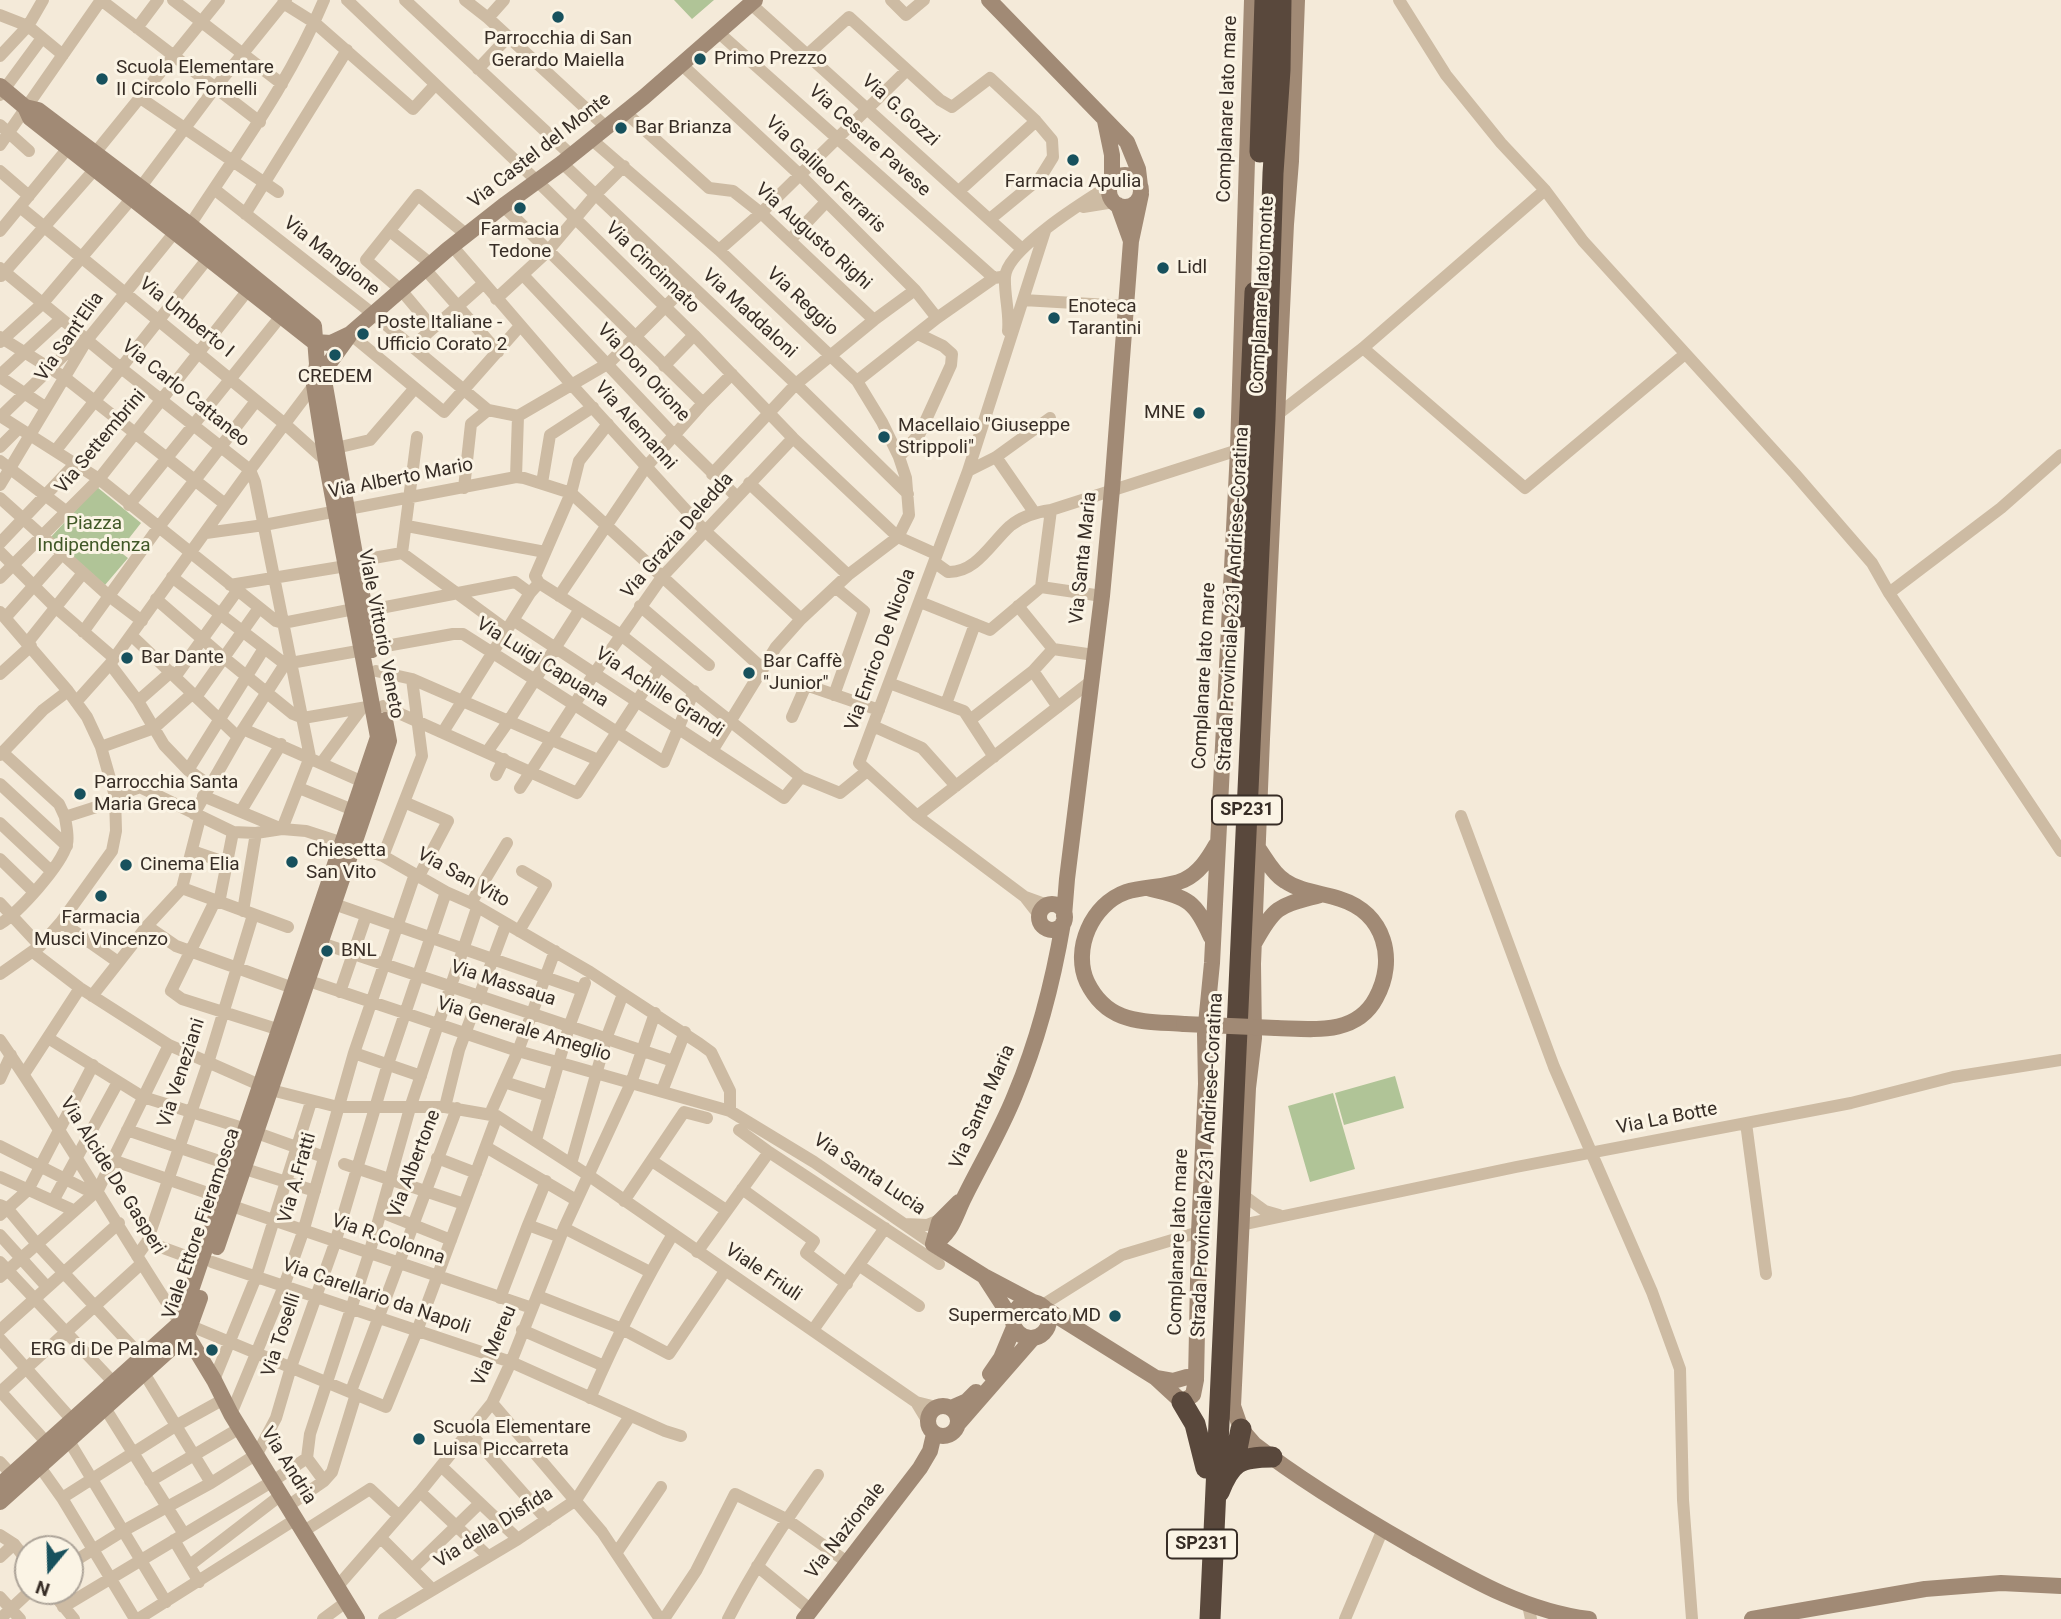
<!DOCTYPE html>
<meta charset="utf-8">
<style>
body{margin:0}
#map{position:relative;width:2061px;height:1619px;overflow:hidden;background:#f4ead9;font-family:Roboto,sans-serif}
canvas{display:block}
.north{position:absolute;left:14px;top:1535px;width:70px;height:70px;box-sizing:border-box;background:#fbf4e5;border:2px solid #ada499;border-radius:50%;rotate:199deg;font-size:19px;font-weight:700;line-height:28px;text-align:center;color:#372d26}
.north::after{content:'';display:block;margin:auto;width:24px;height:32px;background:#17515d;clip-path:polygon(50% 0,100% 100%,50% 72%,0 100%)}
</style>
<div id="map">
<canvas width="2061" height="1619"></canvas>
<div class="north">N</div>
</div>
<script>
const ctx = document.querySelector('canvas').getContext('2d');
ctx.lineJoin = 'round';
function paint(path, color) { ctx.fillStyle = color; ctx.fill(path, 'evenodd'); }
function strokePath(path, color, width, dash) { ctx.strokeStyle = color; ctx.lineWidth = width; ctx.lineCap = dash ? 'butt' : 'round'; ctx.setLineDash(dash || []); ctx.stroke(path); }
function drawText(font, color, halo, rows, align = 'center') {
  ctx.font = font + ' Roboto,sans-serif'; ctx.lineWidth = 6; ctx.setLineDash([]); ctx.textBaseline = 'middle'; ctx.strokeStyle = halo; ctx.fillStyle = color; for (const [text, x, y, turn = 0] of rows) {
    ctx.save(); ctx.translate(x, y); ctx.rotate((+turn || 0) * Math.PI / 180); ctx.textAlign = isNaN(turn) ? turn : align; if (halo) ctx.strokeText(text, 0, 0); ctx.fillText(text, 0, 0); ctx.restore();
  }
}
paint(new Path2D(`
 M674 0H714L692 19Z
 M97 487 141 523 119 551 128 558 105 585 51 537Z
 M1395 1076 1404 1108 1344 1125 1335 1093Z
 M1333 1093 1355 1169 1310 1182 1288 1106Z`), '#b0c497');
strokePath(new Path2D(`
 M101 0 260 122
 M173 0 282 84
 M347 0 538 182 694 335 793 438 898 537 936 554
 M405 0 571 155
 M465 0 488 18 606 127
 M891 0 906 15 924 0
 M1399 0 1446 75 1501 143 1545 190 1583 241 1795 474 1872 563 1889 593 2061 851
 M283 3 315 23 413 109 435 85
 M751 4 1022 249
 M0 15 28 26 63 55
 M488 18 504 0
 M137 28 158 0
 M718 32 994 278
 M808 54 849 17 940 100 952 107 990 78 1036 121 1052 140 1053 157 1040 178 990 219
 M0 56 28 26 43 0
 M681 64 800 175 915 290 937 318
 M478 69 508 37
 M0 95 42 38
 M139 97 278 192
 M625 112 709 188 733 191 761 213 874 320
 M0 125 29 151
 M591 139 719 250 857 381 882 422 899 457 906 478 909 515 898 537 848 575 801 619 776 647 712 751
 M0 145 101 0
 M95 153 219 0
 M562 163 796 384 908 494
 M0 171 29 196
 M140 188 215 88 286 0
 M214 189 373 314 488 410
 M959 191 1036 121
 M503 206 703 403
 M20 207 286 425 326 461
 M1083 207 1114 202
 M245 214 347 50
 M190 225C238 151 290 82 324 0
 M0 231 68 148
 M390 231 431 264
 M790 240 826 202
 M453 247 571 384 705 531 801 619
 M719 250 761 213 907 70
 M0 268 121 368 250 470 255 482 310 757 282 829 203 796
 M425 269 498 352
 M523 275 674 435 736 496
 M1 276 95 169
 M496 299 547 252 596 194 624 166
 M1023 300 1126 306
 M432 327 401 290 366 260 418 195 467 235
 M1008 331C1010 313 1004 295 1005 277 1007 249 1085 201 1109 186
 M350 334 444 412 520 326
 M0 337 64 377 225 504
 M0 342 42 304 132 198
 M413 346 484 283
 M1363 348 1525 488 1685 354
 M664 366 694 335
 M0 375 61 319
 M0 377 45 407
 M857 381 937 318 994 278 1001 277
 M1278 414 1363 348 1545 190
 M0 416 99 479 276 621 283 623 354 609
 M518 416 609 363 689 283
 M0 417 83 337
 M0 447 19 428
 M336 448 370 440 415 388
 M56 450 208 258
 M899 457 920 433 951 365 952 354 943 346 918 334
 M996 457 1034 512
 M0 461 67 512
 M968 471 996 457 1050 418
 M712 474 796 384 874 320 915 290
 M542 483 550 435 593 407
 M749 483 848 575
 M0 485 87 340 179 227
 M464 488 471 424 488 410 518 416 516 477
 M0 498 109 596 142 621
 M129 505 281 316
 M407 526 545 552
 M206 533 264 525 516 477 524 478 571 493 763 669
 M0 543 76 463
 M0 552 55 607 114 658
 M402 553 417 437
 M356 561 402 553 507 630
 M934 562 948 572C976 573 991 543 1010 526 1022 516 1036 512 1051 510L1238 450
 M172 577 285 664
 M0 578 99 479 248 290
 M539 583 621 635 801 777 840 793 867 771
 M230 585 346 566
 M1041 587 1102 596
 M1889 593 2001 508 2061 455
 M559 596 646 467 703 403 732 374
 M156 599 223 657 293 714 303 718 373 706
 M920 602 990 630 1041 587 1051 510
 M640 606 709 665
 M1018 606 1053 649 1094 655
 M365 611 515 582 530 593
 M0 612 68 691 87 717 101 747 115 796 116 831 112 851 61 922 40 946 0 974
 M5 618 62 554
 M513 620 784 798 801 777
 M83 632 158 528 256 401
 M131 635 238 737
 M28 642 83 573
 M110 664 138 701 164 745 188 770 209 785
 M285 664 453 634H463L617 732 660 666
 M376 671 412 679 598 760
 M1033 671 1058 707
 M0 674 31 646
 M175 677 237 591
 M889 683 964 711 994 757
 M834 695 864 611 835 587
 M196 697 259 608
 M138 701 171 672
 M76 702 110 664 250 470 314 385
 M946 704 975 624
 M383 706 577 793 617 732 664 762 694 691
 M792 717 806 685 879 710
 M970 720 1033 671 1053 649
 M873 726 922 748 956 786
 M243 729 363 782
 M443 732 530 593 539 583 535 576 571 493 579 461 608 424
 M101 747 154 728 192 694
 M2 752 59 804 65 817
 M487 752 508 722 580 609
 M0 755 43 710 68 691
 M322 762 362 708
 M188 770 263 650
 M496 775 504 759
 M0 784 67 846
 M299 788 353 810
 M520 788 594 674 662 577 793 438
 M115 796 140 787 233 832 256 833 282 829 306 831 383 856 446 892 471 903 590 972 700 1044 711 1052 730 1091V1111
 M404 802 448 821 419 876
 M241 811 281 744
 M194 814 238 737 285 664
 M917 816 1090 682
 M1461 816 1554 1067 1652 1292 1680 1369 1683 1500 1692 1619
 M0 823 51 871
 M192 851 227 863
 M383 856 422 756 412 679
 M0 859 34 892
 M182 888 288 927
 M1025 897 1047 905
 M215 901 171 991 182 999 280 1030
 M0 903 40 946
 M219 903 233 832
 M471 903 507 843
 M334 904 582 990
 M243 911 256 833
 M1039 915 1025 897 917 816 859 763 968 471 1045 231
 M61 922 118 962
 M0 924C19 912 61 866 67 844 69 836 66 825 65 817L115 801
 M147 926 176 946 293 988
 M519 931 546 885 522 871
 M321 943 673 1061
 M33 952 80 988 169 1045 271 1090 338 1107H445L497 1116 588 1175 916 1402 936 1407
 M309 981 518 1051 730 1111 814 1162 933 1244
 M340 992 366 916
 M92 996 147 926 182 888 200 818
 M48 1038 143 1097 246 1129
 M0 1040C64 1132 118 1229 180 1323
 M354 1053 421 1076
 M24 1074 80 988
 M0 1079 11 1055
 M504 1082 549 1096
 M662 1091 685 1032
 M445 1107 459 1050 506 924
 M490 1114 518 1051 555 951
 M1746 1123 1766 1274
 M127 1130 234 1166
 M257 1133 324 1157
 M536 1140 569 1027 585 983
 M0 1146 85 1189 98 1190
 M486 1147 576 1200
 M769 1152 939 1264
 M437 1158 476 1173
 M112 1160 222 1198
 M652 1161 726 1210
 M344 1164 464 1204
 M571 1164 606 1039 623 994
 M245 1169 315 1191
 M0 1177 73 1210
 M742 1189 814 1241 806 1253 847 1284
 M1243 1195 1265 1211 1279 1215
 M53 1201 118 1082
 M624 1201 684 1112 707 1118
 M0 1205 7 1208 37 1244 142 1357
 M232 1206 532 1308
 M381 1212 451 1240
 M0 1215 28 1190 93 1065
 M905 1224 927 1225 942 1219
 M528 1225 546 1181
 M1241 1225 1516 1167 1851 1103 1953 1077 2061 1060
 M564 1228 650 1272
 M0 1235 47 1287
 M147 1242 202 1262
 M697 1252 769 1152 739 1130
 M137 1256 147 1242 208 1063 253 915
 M0 1262 115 1384
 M212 1262 511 1362 665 1431 681 1436
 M860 1266 919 1306
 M0 1277 98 1190 169 1045
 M538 1296 620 1328 669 1354 725 1271
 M500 1298 528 1225 560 1237
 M1041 1306 1122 1255 1199 1232
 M191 1326 386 1407 417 1331 497 1116
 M0 1330 119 1223
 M522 1330 604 1366
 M813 1330 885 1228
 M0 1339 73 1421
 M144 1373 211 1483
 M214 1380 256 1277 311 1102
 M0 1391 48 1444
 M351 1391 457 1108
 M0 1392 141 1264
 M590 1398C615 1341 641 1287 673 1234
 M916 1402 928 1422
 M492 1403 602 1532 660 1619
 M105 1408 184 1534
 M231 1414 284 1286 303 1232 354 1053 415 874
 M469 1432 547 1520
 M69 1441 166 1602
 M307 1458 324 1481
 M0 1462 12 1475
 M441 1466 518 1539
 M40 1467 62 1498 135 1619
 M150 1481 240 1428
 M420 1492 488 1556
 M62 1498 177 1425 224 1399
 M288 1506 324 1481 332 1472 356 1394
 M304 1531 370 1489 399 1516
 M0 1535 14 1544 28 1562
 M381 1538 432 1589
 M174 1540 199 1582
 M617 1552 661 1487
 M0 1557 14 1544
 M70 1564 123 1531 211 1483 257 1454 276 1418 291 1367 335 1243 388 1064 446 892
 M190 1565 281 1495
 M757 1566 811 1610
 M412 1569 480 1503
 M337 1587 420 1492 492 1403 511 1362 564 1228 631 1083 655 1013
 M51 1591 74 1619
 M0 1597 20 1619
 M1528 1605 1531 1619
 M63 1607 273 1481 307 1458 310 1434 369 1254 410 1108 477 908
 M0 1619 30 1591
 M138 1619 296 1519
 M323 1619 346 1602
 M384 1619 518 1539 576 1500 630 1416
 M664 1619 696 1571 735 1494 786 1519 847 1562
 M728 1619C754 1568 785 1521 818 1475
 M1345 1619 1383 1529`), '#cdbba3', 12);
strokePath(new Path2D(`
 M989 0 1127 142 1138 169 1140 186
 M1297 0 1291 161 1286 224 1262 739 1253 964 1254 1038 1248 1088 1233 1406 1241 1429 1254 1444C1303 1482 1358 1515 1412 1546 1469 1578 1524 1611 1589 1619
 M0 86 25 107 30 118 314 342
 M1105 121 1112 155V182
 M1109 191a16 16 0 1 1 32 0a16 16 0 1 1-32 0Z
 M1118 205 1131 241
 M314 342 331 343 350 334 447 250 503 206 562 163 644 97 755 0
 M324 379 325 369 349 336
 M325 386 372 650
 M1258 848C1266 859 1273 874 1285 881 1301 892 1322 893 1340 899 1385 913 1397 960 1376 998 1356 1036 1312 1029 1276 1028
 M1151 889C1189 898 1195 901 1211 937
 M1039 917a13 13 0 1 1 26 0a13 13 0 1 1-26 0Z
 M1064 916 1067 879 1102 596 1112 489 1131 241 1141 194
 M1255 942C1276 904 1280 906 1320 895
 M1184 1024C1143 1021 1108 1025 1087 982 1072 949 1092 904 1126 892 1144 886 1166 888 1184 880 1199 873 1208 859 1216 845
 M933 1244C953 1233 955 1215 965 1196 982 1162 1001 1130 1015 1095 1038 1040 1053 982 1063 923
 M933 1244 984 1276 1037 1304
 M933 1244 939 1222 959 1202
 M217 1247 389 741 385 720
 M984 1276 1013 1321
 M1013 1320a18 18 0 1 1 36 0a18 18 0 1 1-36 0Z
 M1044 1308 1156 1378 1182 1402
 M182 1327 214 1380 231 1414 357 1619
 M990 1374 1001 1358 1014 1327
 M1156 1378 1173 1381 1187 1377
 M1182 1402 1193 1395 1196 1380 1199 1232 1206 1084 1205 1034 1212 963 1238 450 1252 0
 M928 1421a15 15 0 1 1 30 0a15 15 0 1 1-30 0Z
 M951 1408 967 1401 976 1392
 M958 1424 1033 1338
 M0 1485 180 1323 378 737 326 461 314 385 317 364 314 326 190 225 38 110 25 107
 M0 1502 187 1334 200 1298
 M804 1619 920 1468 930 1451 934 1434
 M1752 1619 1925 1589 2001 1583 2061 1586`), '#a18a75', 16);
strokePath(new Path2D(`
 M1260 152 1265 0
 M1241 617 1255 292
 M1182 1402 1195 1424 1206 1468
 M1234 1464 1241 1429
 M1219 1492C1231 1462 1239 1457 1272 1457
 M1210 1619 1265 419 1273 173 1280 70 1281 0`), '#59483c', 21);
strokePath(new Path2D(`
 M1184 1024 1276 1028`), '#a18a75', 16);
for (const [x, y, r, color] of [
 [558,17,7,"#17515d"],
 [700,59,7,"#17515d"],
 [102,79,7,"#17515d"],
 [621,128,7,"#17515d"],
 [1073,160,7,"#17515d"],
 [520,208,7,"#17515d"],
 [1163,268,7,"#17515d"],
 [1054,318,7,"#17515d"],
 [363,334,7,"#17515d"],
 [335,355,7,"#17515d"],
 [1199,413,7,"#17515d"],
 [884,437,7,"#17515d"],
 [127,658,7,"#17515d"],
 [749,673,7,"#17515d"],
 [80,794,7,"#17515d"],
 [292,862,7,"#17515d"],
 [126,865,7,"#17515d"],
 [101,896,7,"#17515d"],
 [327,951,7,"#17515d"],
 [1115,1316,7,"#17515d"],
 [212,1350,7,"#17515d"],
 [419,1439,7,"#17515d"]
]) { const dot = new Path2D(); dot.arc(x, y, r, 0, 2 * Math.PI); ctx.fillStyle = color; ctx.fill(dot); strokePath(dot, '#fbf4e5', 2.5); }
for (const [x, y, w] of [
 [1247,810,70],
 [1202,1544,70]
]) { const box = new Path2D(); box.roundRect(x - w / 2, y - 14.5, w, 29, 5); ctx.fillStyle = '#fbf4e5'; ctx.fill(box); strokePath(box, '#372d26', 2); }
drawText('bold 18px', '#372d26', null, [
 ["SP231",1247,810],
 ["SP231",1202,1544]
]);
drawText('19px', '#372d26', '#fbf4e5', [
 ["Parrocchia di San",558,39,"center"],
 ["Gerardo Maiella",558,61,"center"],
 ["Primo Prezzo",714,59],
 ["Scuola Elementare",116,68],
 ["II Circolo Fornelli",116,90],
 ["Bar Brianza",635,128],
 ["Farmacia Apulia",1073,182,"center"],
 ["Farmacia",520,230,"center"],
 ["Tedone",520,252,"center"],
 ["Lidl",1177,268],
 ["Enoteca",1068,307],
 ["Tarantini",1068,329],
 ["Poste Italiane -",377,323],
 ["Ufficio Corato 2",377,345],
 ["CREDEM",335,377,"center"],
 ["MNE",1185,413,"right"],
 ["Macellaio \"Giuseppe",898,426],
 ["Strippoli\"",898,448],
 ["Bar Dante",141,658],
 ["Bar Caffè",763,662],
 ["\"Junior\"",763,684],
 ["Parrocchia Santa",94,783],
 ["Maria Greca",94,805],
 ["Chiesetta",306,851],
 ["San Vito",306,873],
 ["Cinema Elia",140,865],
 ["Farmacia",101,918,"center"],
 ["Musci Vincenzo",101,940,"center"],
 ["BNL",341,951],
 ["Supermercato MD",1101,1316,"right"],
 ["ERG di De Palma M.",198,1350,"right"],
 ["Scuola Elementare",433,1428],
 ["Luisa Piccarreta",433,1450]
], 'left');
drawText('19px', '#372d26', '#fbf4e5', [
 ["Complanare lato mare",1228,109,-88],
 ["Via G.Gozzi",900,111,42],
 ["Via Cesare Pavese",869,141,42],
 ["Via Castel del Monte",540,151,-38],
 ["Via Galileo Ferraris",825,175,44],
 ["Via Augusto Righi",813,237,42],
 ["Via Mangione",331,257,38],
 ["Via Cincinnato",652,268,44],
 ["Complanare lato monte",1263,295,-87],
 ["Via Reggio",802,302,43],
 ["Via Maddaloni",749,314,43],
 ["Via Umberto I",186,318,39],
 ["Via Sant'Elia",70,337,-55],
 ["Via Don Orione",643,373,47],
 ["Via Carlo Cattaneo",185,394,39],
 ["Via Alemanni",635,426,48],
 ["Via Settembrini",101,442,-50],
 ["Via Alberto Mario",401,479,-11],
 ["Via Grazia Deledda",678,536,-49],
 ["Via Santa Maria",1084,558,-84],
 ["Strada Provinciale 231 Andriese-Coratina",1234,599,-87],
 ["Viale Vittorio Veneto",380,634,79],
 ["Via Enrico De Nicola",881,650,-70],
 ["Via Luigi Capuana",542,663,32],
 ["Complanare lato mare",1205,676,-87],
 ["Via Achille Grandi",659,693,33],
 ["Via San Vito",463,878,29],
 ["Via Massaua",503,984,18],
 ["Via Generale Ameglio",524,1030,17],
 ["Via Veneziani",182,1073,-72],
 ["Via Santa Maria",983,1107,-66],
 ["Via La Botte",1667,1119,-11],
 ["Via Albertone",415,1164,-69],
 ["Strada Provinciale 231 Andriese-Coratina",1208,1165,-87],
 ["Via Santa Lucia",869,1175,34],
 ["Via Alcide De Gasperi",112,1176,58],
 ["Via A.Fratti",298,1178,-74],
 ["Viale Ettore Fieramosca",202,1224,-71],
 ["Via R.Colonna",388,1240,19],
 ["Complanare lato mare",1179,1242,-88],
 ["Viale Friuli",763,1273,34],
 ["Via Carellario da Napoli",376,1297,19],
 ["Via Toselli",282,1335,-72],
 ["Via Mereu",495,1346,-67],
 ["Via Andria",288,1466,58],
 ["Via della Disfida",494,1528,-32],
 ["Via Nazionale",846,1531,-52]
]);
drawText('19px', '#415827', '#fbf4e5', [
 ["Piazza",94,524],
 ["Indipendenza",94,546]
]);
</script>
